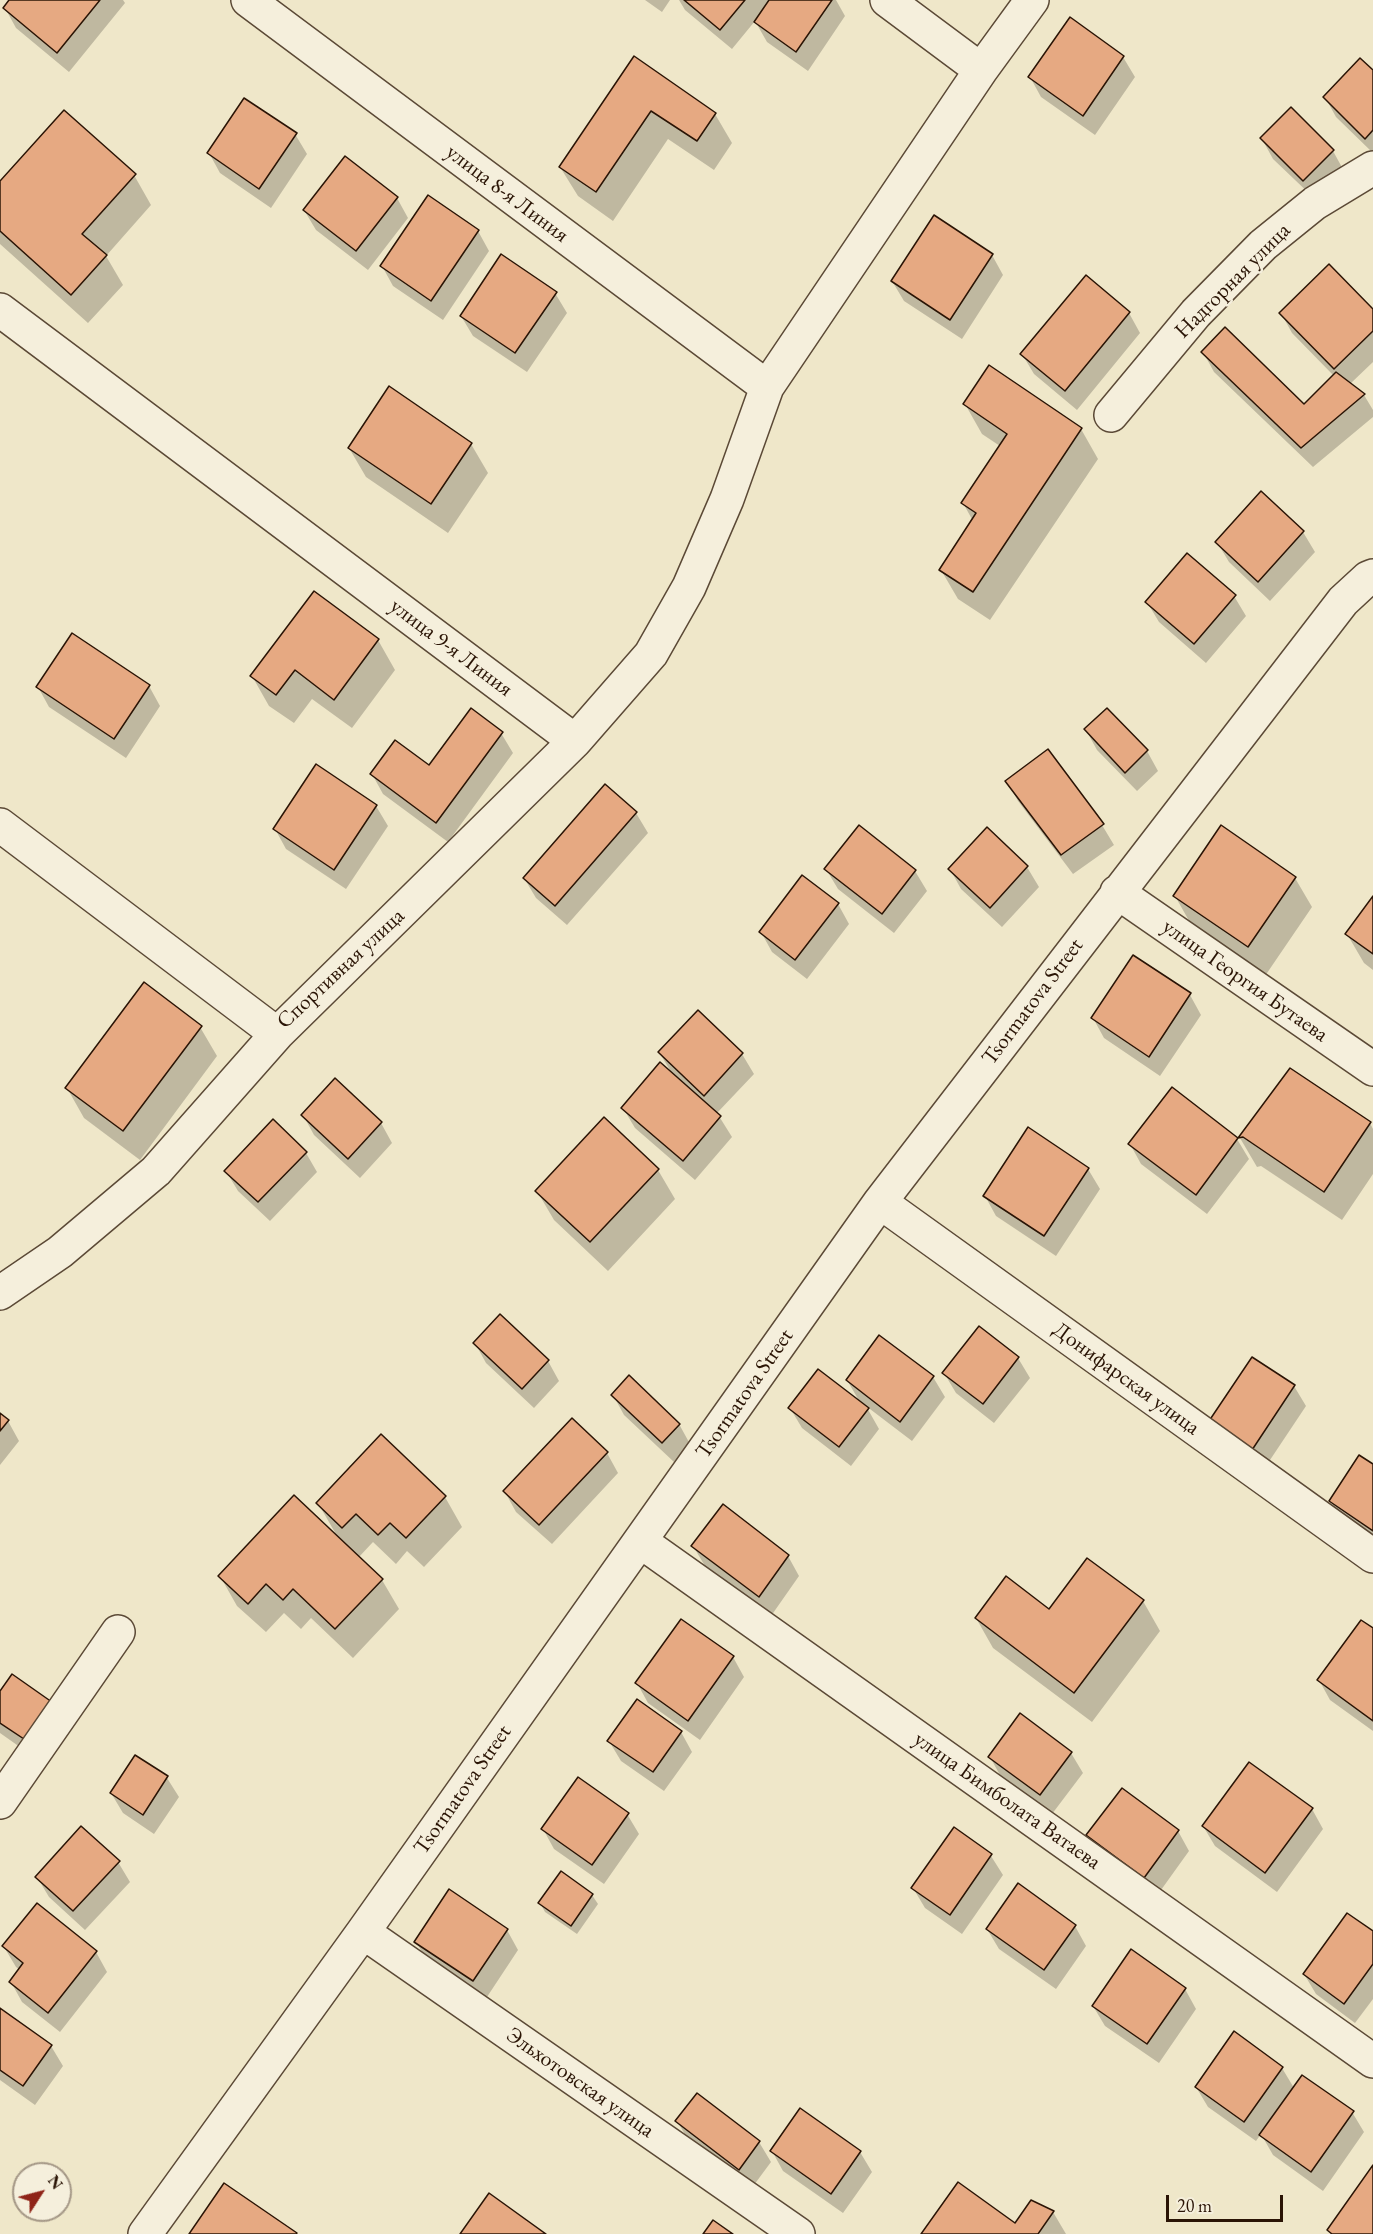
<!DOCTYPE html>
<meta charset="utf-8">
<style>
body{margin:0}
#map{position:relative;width:1373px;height:2234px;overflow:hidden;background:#efe7c9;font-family:"EB Garamond",serif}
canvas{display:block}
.north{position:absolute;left:12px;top:2162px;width:60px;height:60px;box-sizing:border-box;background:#f5efdc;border:2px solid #a49786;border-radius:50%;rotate:54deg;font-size:16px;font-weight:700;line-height:24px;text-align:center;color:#2a1405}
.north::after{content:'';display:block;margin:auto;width:21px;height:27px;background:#8f2418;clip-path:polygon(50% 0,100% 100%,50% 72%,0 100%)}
.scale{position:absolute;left:1166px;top:2195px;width:117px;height:27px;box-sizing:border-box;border:3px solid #2a1405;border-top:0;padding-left:8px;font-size:18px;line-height:21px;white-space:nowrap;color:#2a1405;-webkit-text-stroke:4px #f5efdc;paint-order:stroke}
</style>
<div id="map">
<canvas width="1373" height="2234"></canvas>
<div class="north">N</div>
<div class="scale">20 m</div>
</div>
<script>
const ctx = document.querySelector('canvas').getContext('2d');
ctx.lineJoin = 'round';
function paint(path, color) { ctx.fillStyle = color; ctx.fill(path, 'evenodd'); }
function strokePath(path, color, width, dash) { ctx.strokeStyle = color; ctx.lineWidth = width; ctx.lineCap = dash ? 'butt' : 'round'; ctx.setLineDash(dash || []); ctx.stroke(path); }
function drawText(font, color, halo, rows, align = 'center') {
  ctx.font = font + ' "EB Garamond",serif'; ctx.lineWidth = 5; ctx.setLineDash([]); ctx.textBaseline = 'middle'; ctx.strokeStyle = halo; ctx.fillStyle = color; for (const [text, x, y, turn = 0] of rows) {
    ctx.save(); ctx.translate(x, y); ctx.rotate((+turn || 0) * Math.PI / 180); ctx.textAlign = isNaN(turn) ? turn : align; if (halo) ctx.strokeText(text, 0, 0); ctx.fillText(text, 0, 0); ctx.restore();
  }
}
paint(new Path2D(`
 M11 0H123L125 3 69 72 16 28 5 8Z
 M645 0H670L662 12Z
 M679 0H836L845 16 808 71 767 42 755 21 732 49 685 10Z
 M1123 57 1135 77 1095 135 1041 97 1030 77Z
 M634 58 715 114 732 143 714 170 668 139 613 221 578 196 560 167Z
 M1373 73V153L1336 117 1325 97Z
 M295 134 307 154 271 208 220 173 209 153Z
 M1262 139 1333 151 1344 171 1316 200 1273 159Z
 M134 175 151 205 106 256 123 285 88 323 0 244V183Z
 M397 198 408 218 368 270 316 230 304 210Z
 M478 231 489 251 443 320 393 286 382 266Z
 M992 255 1003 275 962 339 904 301 892 281Z
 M555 293 567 313 527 372 473 336 461 316Z
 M1373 311V362L1350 384 1364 395 1373 410V417L1313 467 1214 372 1203 352 1304 406 1334 376 1292 333 1281 313Z
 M1129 313 1140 333 1077 410 1034 374 1022 354Z
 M965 404 1081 429 1098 459 990 620 958 599 941 570 973 521 963 503 1000 446 982 434Z
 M471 444 488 473 448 533 366 477 349 448Z
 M1303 532 1315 552 1270 601 1229 562 1217 542Z
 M314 593 378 640 395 670 352 728 312 699 294 723 269 706 252 676Z
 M1234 596 1246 616 1206 663 1159 622 1147 602Z
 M149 686 160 706 126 758 49 707 38 687Z
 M1107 710 1147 751 1158 771 1137 791 1097 750 1086 730Z
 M501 733 513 753 448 842 383 794 372 774 429 767Z
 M317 766 376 806 388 826 346 889 286 849 275 829Z
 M1007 781 1102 825 1114 845 1073 874 1018 801Z
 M636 813 648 833 567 925 536 898 524 878Z
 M1027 867 1039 887 1002 927 961 889 950 869Z
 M826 869 915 871 927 891 894 933 838 889Z
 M1295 878 1312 907 1265 976 1192 926 1175 896Z
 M1373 899V970L1364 963 1347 934Z
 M838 904 849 924 807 979 772 952 761 932Z
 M1190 995 1201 1015 1160 1076 1104 1038 1093 1018Z
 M698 1012 742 1054 754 1074 717 1113 732 1137 695 1180 635 1128 623 1108 673 1075 659 1052Z
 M200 1027 217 1056 140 1160 84 1118 67 1088Z
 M1290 1070 1370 1123 1373 1129V1174L1342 1220 1261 1166 1257 1167 1240 1138Z
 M1172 1090 1237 1139 1249 1159 1207 1214 1141 1164 1130 1144Z
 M303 1115 381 1123 392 1143 360 1178 314 1135Z
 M1029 1130 1088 1169 1100 1189 1056 1256 996 1216 985 1196Z
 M306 1153 317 1172 270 1221 238 1191 226 1171Z
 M658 1170 675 1199 608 1271 554 1220 537 1191Z
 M880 1337 933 1377 945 1397 912 1441 866 1406 879 1429 851 1466 802 1428 790 1408 861 1404 847 1380Z
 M475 1343 548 1361 559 1381 534 1408 486 1363Z
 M1018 1358 1030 1378 994 1423 956 1393 944 1373Z
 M1252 1359 1294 1386 1306 1406 1264 1469 1222 1441Z
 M613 1395 679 1424 690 1444 674 1462 624 1415Z
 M0 1415 8 1421 19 1441 0 1465Z
 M607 1453 618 1473 552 1544 516 1512 505 1492Z
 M1373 1466V1542L1342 1522 1331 1502Z
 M445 1497 462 1527 424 1567 407 1551 396 1564 373 1542 358 1558 382 1580 399 1609 353 1658 311 1618 301 1629 284 1613 266 1632 237 1606 220 1576 337 1536 318 1503Z
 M693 1546 788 1556 799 1576 771 1616 705 1566Z
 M1143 1601 1160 1631 1092 1722 993 1648 976 1618Z
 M1373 1630V1731L1330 1700 1319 1680Z
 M733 1657 744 1677 700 1740 648 1703 637 1683Z
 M0 1693 44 1764 0 1733Z
 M681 1732 692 1752 664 1791 621 1761 609 1741Z
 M1071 1753 1083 1773 1052 1814 1001 1777 990 1757Z
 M135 1757 167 1778 179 1797 154 1834 123 1813 111 1793Z
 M1312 1809 1323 1829 1277 1892 1215 1846 1203 1826Z
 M627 1814 639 1834 604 1884 554 1849 543 1829Z
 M954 1830 991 1856 1003 1875 962 1934 925 1908 913 1888Z
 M1178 1831 1189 1851 1156 1897 1100 1855 1088 1835Z
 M118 1862 130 1882 85 1930 49 1897 37 1877Z
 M592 1895 598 1904 577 1934 545 1912 540 1903Z
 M1075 1926 1086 1946 1056 1989 999 1949 987 1929Z
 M507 1930 518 1950 485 2000 428 1962 416 1942Z
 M1373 1933V1999L1355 2023 1316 1994 1304 1974Z
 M4 1947 96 1952 107 1972 60 2032 22 2002 11 1982 20 1970 16 1967Z
 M1185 1989 1196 2009 1159 2063 1105 2026 1093 2006Z
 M0 2009 51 2046 63 2066 35 2105 0 2080Z
 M1282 2068 1294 2088 1352 2112 1364 2132 1323 2191 1273 2155 1261 2134 1256 2141 1208 2107 1196 2087Z
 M697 2095 759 2142 771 2162 751 2189 689 2141 677 2121Z
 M772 2151 860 2152 872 2172 843 2213 783 2171Z
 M1053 2212 1066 2234H923L1016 2225Z`), '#0003');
const building = new Path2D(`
 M9 0H100L57 53 3 8Z
 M684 0H745L720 30Z
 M769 0H832L796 52 754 22Z
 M1070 17 1124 56 1083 116 1028 77Z
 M634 56 716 113 697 141 651 111 596 192 559 167Z
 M1360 58 1373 70V130L1365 139 1323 97Z
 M244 98 297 133 259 189 207 153Z
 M1291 107 1334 150 1303 181 1260 138Z
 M64 110 136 174 82 234 107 255 71 295 0 231V181Z
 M345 156 398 197 356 251 303 210Z
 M428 195 479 230 431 301 380 266Z
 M934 215 993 254 950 320 891 281Z
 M501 254 557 292 515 353 460 316Z
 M1329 264 1373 309V331L1334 369 1279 313Z
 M1086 275 1130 312 1065 391 1020 354Z
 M1225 327 1304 404 1336 372 1365 394 1301 448 1201 352Z
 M989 365 1082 428 973 592 939 570 976 513 961 503 1007 434 963 404Z
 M389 386 472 443 431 504 348 448Z
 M1261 491 1304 531 1258 582 1215 542Z
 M1187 553 1236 595 1194 644 1145 602Z
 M314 591 379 639 334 700 295 670 276 695 250 676Z
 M72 633 150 685 114 739 36 687Z
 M471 708 503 732 436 823 370 774 395 740 429 765Z
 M1107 708 1148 750 1125 773 1084 729Z
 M1048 749 1104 824 1061 855 1005 781Z
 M316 764 377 805 334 870 273 829Z
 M605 784 637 812 555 906 523 878Z
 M859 825 916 870 882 914 824 869Z
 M1221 825 1296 877 1248 947 1173 896Z
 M987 827 1028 866 990 908 948 869Z
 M802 875 839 903 795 960 759 932Z
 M1373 896V954L1345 934Z
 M1133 955 1191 993 1149 1057 1091 1018Z
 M144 982 202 1026 123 1131 65 1088Z
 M698 1010 743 1053 704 1096 658 1052Z
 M660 1062 721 1116 683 1161 621 1108Z
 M1290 1068 1371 1122 1324 1192 1243 1137 1238 1138Z
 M335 1078 382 1122 348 1159 301 1115Z
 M1172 1087 1238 1138 1196 1195 1128 1144Z
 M604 1117 659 1169 590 1242 535 1191Z
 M273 1119 307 1152 258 1202 224 1171Z
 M1028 1127 1089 1168 1044 1236 983 1196Z
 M500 1314 549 1360 522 1389 473 1343Z
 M979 1326 1019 1357 983 1404 942 1373Z
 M879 1335 934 1376 900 1422 846 1380Z
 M1252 1357 1295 1385 1252 1450 1209 1421Z
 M818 1369 869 1408 839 1447 788 1408Z
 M629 1375 680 1424 662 1443 611 1395Z
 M0 1413 9 1420 0 1431Z
 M572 1418 608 1452 539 1525 503 1491Z
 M381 1434 446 1496 406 1538 390 1523 378 1535 356 1514 342 1528 316 1503Z
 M1359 1455 1373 1464V1531L1329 1501Z
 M294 1495 383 1579 335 1629 293 1589 283 1600 266 1584 248 1604 218 1576Z
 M723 1504 789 1555 759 1597 691 1546Z
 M1087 1558 1144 1600 1074 1693 975 1618 1006 1576 1049 1609Z
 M681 1619 734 1656 688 1721 635 1683Z
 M1361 1620 1373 1628V1721L1317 1680Z
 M12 1674 59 1707 33 1745 0 1723V1691Z
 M637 1699 682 1731 653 1772 607 1741Z
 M1020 1713 1072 1752 1040 1795 988 1757Z
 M135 1755 168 1776 143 1815 110 1793Z
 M1249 1762 1313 1808 1265 1873 1202 1826Z
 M578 1777 629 1813 592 1865 541 1829Z
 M1122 1788 1179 1830 1144 1878 1086 1835Z
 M81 1826 120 1861 73 1911 35 1877Z
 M954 1827 992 1854 950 1915 911 1888Z
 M561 1871 593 1894 571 1926 538 1903Z
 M1018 1883 1076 1925 1044 1970 986 1929Z
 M449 1889 508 1929 473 1981 414 1942Z
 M37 1903 97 1951 48 2013 9 1982 23 1963 2 1946Z
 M1347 1913 1373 1931V1964L1344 2004 1303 1974Z
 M1131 1949 1186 1988 1147 2044 1092 2006Z
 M0 2008 52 2045 23 2086 0 2070Z
 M1234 2031 1283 2067 1244 2122 1195 2087Z
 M1302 2075 1354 2111 1311 2172 1259 2135Z
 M697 2093 760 2141 739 2170 675 2121Z
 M800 2108 861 2151 831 2194 770 2151Z
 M1373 2165V2234H1332L1327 2230Z
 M958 2182 1015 2223 1031 2200 1054 2211 1038 2234H921Z
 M224 2183 297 2233 296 2234H189Z
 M489 2193 546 2234H460Z
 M713 2220 733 2234H703Z`);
paint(building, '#e6a982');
strokePath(building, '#2a1405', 1.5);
const minor = new Path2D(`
 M248 0 767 387
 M887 0 981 70
 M0 310 575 741 651 654 689 587 727 499 767 387 981 70 1032 0
 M1111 415 1196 313 1263 245 1315 203 1373 168
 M0 825 277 1034 575 741
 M1117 892 1373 1069
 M880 1202 1373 1556
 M0 1293 60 1252 156 1171 277 1034
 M640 1541 1373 2061
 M0 1802 118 1632
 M363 1932 798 2234
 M145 2234 363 1932 880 1202 1343 601 1368 578 1373 576`);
strokePath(minor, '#5b4936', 36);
strokePath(minor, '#f5efdc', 33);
drawText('22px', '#2a1405', '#f5efdc', [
 ["улица 8-я Линия",507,194,37],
 ["Надгорная улица",1233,281,-45],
 ["улица 9-я Линия",451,648,37],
 ["Спортивная улица",341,969,-43],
 ["улица Георгия Бутаева",1245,981,35],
 ["Tsormatova Street",1033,1002,-53],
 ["Донифарская улица",1126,1379,36],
 ["Tsormatova Street",745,1394,-55],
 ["Tsormatova Street",463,1790,-55],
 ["улица Бимболата Ватаева",1007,1801,35],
 ["Эльхотовская улица",580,2083,35]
]);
</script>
